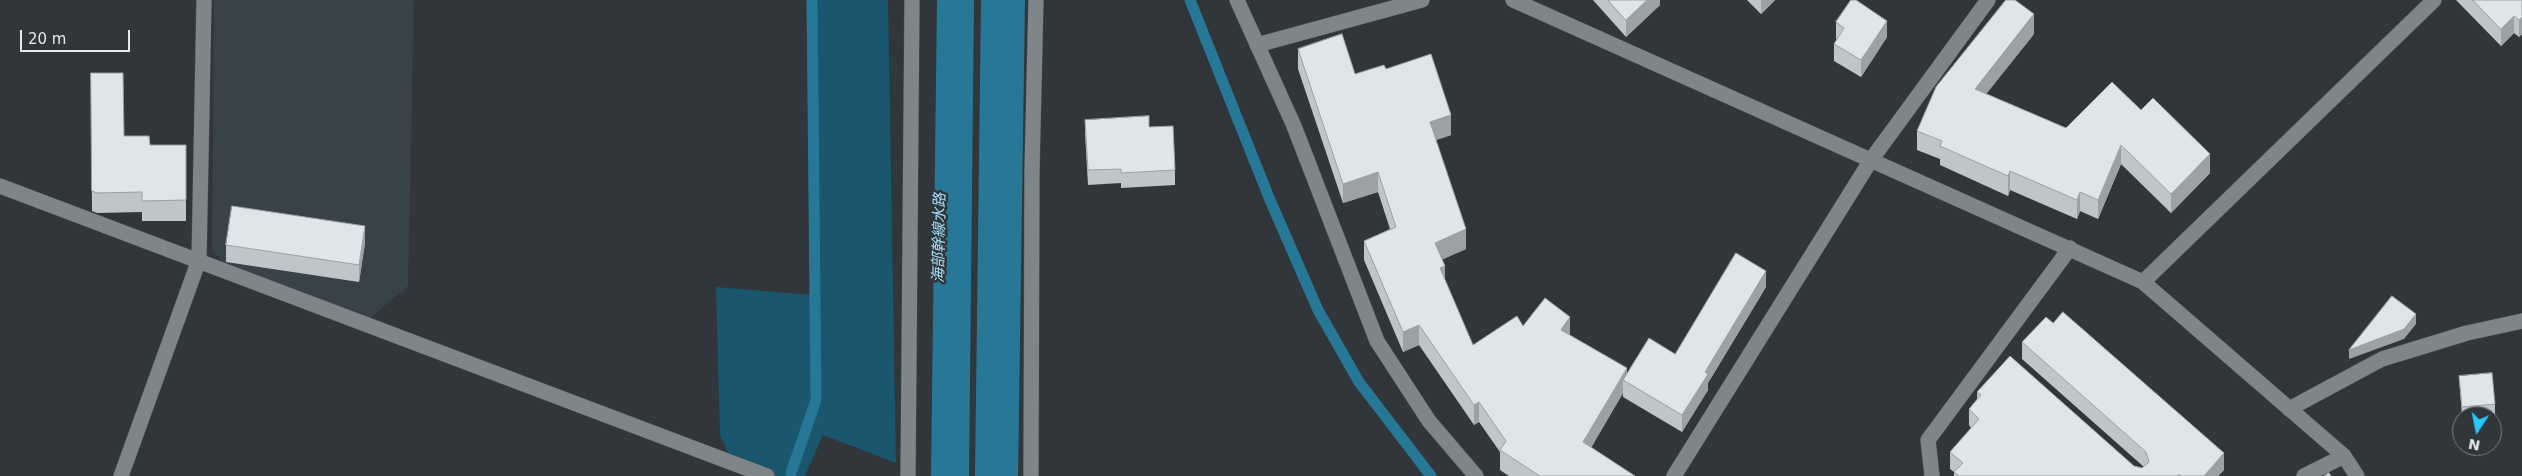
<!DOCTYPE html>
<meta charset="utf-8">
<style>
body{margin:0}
#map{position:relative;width:2522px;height:476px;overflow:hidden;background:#303639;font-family:"DejaVu Sans",sans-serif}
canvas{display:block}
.north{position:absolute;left:2452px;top:406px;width:50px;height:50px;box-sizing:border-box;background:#303639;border:1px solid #787e80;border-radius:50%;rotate:191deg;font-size:14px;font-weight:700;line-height:20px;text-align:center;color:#e5e9eb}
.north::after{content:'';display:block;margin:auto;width:18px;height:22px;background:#25c9fe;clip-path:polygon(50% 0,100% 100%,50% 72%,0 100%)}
.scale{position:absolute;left:20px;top:30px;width:110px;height:22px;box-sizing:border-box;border:2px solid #e5e9eb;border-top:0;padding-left:6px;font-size:15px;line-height:18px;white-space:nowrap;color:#e5e9eb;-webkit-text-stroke:4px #303639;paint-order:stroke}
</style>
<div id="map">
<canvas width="2522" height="476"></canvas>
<div class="north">N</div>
<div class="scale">20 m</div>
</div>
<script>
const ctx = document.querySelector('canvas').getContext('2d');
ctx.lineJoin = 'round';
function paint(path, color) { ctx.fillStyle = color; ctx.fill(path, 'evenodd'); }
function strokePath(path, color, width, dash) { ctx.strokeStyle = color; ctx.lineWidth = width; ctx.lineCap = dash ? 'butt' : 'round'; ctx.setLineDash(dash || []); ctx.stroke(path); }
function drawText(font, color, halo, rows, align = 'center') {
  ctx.font = font + ' "DejaVu Sans","Noto Sans JP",sans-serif'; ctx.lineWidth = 5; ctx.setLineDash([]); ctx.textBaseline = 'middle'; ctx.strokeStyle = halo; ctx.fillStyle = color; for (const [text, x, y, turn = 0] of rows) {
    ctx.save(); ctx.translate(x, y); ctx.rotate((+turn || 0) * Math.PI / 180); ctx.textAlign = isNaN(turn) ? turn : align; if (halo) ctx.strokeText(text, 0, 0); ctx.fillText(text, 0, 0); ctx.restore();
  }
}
paint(new Path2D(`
 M214 0H414L408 286 369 319 225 265 212 249Z`), '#374348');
paint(new Path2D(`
 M808 0H888L896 463 823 435 805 476H776L729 454 720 435 716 287 813 295Z`), '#1a566d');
paint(new Path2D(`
 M937 0H974L969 476H931Z
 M981 0H1025L1018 476H975Z`), '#277896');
strokePath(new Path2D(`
 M1190 0 1270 200 1318 310 1359 382 1431 476
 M791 473 816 400 812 0`), '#277896', 11);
const minor = new Path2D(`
 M1237 0 1294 126 1377 341 1429 421 1476 476
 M1513 0 2143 282 2344 456 2357 476
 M1257 45 1422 0
 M0 186 767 476
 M2143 282 2434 0
 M2289 409 2382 359 2467 333 2522 321
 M121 476 199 260 204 0
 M908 476 912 0
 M1031 476 1032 170 1036 0
 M1674 476 1871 160 1988 0
 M1932 476 1928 440 2070 248
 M2304 476 2344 456`);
strokePath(minor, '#4d5355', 16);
strokePath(minor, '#7f8689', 15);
paint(new Path2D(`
 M1593 0H1660V5L1626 37Z
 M1747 0H1775L1761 14Z
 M2456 0H2522V34L2519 37 2514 33 2501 46Z
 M1836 22 1887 37 1861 77 1834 61V44L1837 40 1836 39Z
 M2034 34 1986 94 2066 128 2141 110 2210 173 2171 213 2121 164 2098 219 2080 211 2077 219 2010 190 2008 196 1940 165V159L1917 150V131Z
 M1298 49 1355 74 1386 69 1451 135 1436 140 1466 249 1442 259 1445 280 1473 345 1523 326 1570 335 1627 375 1675 354 1766 287 1708 383V390L1682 432 1623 397V393L1591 447 1635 476H1509L1500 470V452L1479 422 1474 425 1419 345 1403 352 1364 260V241L1390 229 1378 192 1343 203 1298 69Z
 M91 73 124 136 150 145H186V221H142V212L97 213 92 211Z
 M1085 120 1149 127 1175 170V185L1121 188V183L1088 185 1085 134Z
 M365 243 359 282 226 262V245Z
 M2053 323 2224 470 2218 476H1954V472L1950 469V452L1971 428 1969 425V409L1977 399V392L2134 466 2142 468 2144 467 2022 359V342Z
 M2459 376 2495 404V414L2462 417Z`), '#bfc6c9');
paint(new Path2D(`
 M1647 0H1660V5L1626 37V20Z
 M1761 0H1775L1761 14Z
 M2034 14V34L1975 108V89Z
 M2514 16V33L2501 46V29Z
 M2522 17V34L2519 37V20Z
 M1887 21V37L1861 77V60Z
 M1451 115V135L1430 142V122Z
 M2121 145V164L2098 219V200Z
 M2210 154V173L2171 213V194Z
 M2010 171V190L2008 196V176Z
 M1378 172V192L1343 203V184Z
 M2080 192V211L2077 219V200Z
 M365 226V243L359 282V265Z
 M1466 229V249L1435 263V243Z
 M1445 266V286L1440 268Z
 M1766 271V287L1708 383V390L1682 432V415L1705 372Z
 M2416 314V324L2404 339 2349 359V350Z
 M1570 317V337L1561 330Z
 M1419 325V345L1403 352V332Z
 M1627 368V382L1623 380V393L1583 462V442Z
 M1479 402V422L1474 425V405Z
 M2224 453V470L2218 476H2204Z`), '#9ba1a4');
const building = new Path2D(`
 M1608 0H1647L1626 20Z
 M1851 0H1856L1887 21 1861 60 1834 44 1844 28 1836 22Z
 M2006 0H2015L2034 14 1975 89 2066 128 2112 82 2141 110 2153 98 2210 154 2171 194 2121 145 2098 200 2080 192 2077 200 2010 171 2008 176 1940 146 1942 141 1917 131 1936 87Z
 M2473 0H2522V17L2519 20 2514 16 2501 29Z
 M1342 34 1355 74 1384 65 1386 69 1431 54 1451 115 1430 122 1466 229 1435 243 1445 266 1440 268 1473 345 1517 316 1523 326 1545 298 1570 317 1561 330 1627 368 1583 442 1635 476H1540L1500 450 1506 441 1479 402 1474 405 1419 325 1403 332 1364 241 1396 227 1378 172 1343 184 1298 49Z
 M91 73H123L124 136H149L150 145H186V200L142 201V192L97 193 92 191Z
 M1149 116V127L1173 126 1175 170 1121 173V169L1088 170 1085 120Z
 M232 206 365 226 359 265 226 245Z
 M1736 253 1766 271 1705 372 1708 374 1682 415 1623 380 1649 338 1675 354Z
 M2392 296 2416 314 2404 329 2349 350Z
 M2063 312 2224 453 2204 476H2181L2179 474 2177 476H1959L1954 472 1963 463 1950 452 1979 419 1969 409 1981 395 1977 392 2010 356 2134 466 2142 468 2149 462 2146 452 2022 342 2046 317 2053 323Z
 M2492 373 2495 404 2462 407 2459 376Z
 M2329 473 2331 476H2324Z`);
paint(building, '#dee6ea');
strokePath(building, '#9ba1a4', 1);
drawText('italic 15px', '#a3e0fa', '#303639', [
 ["海部幹線水路",940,238,-89]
]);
</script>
